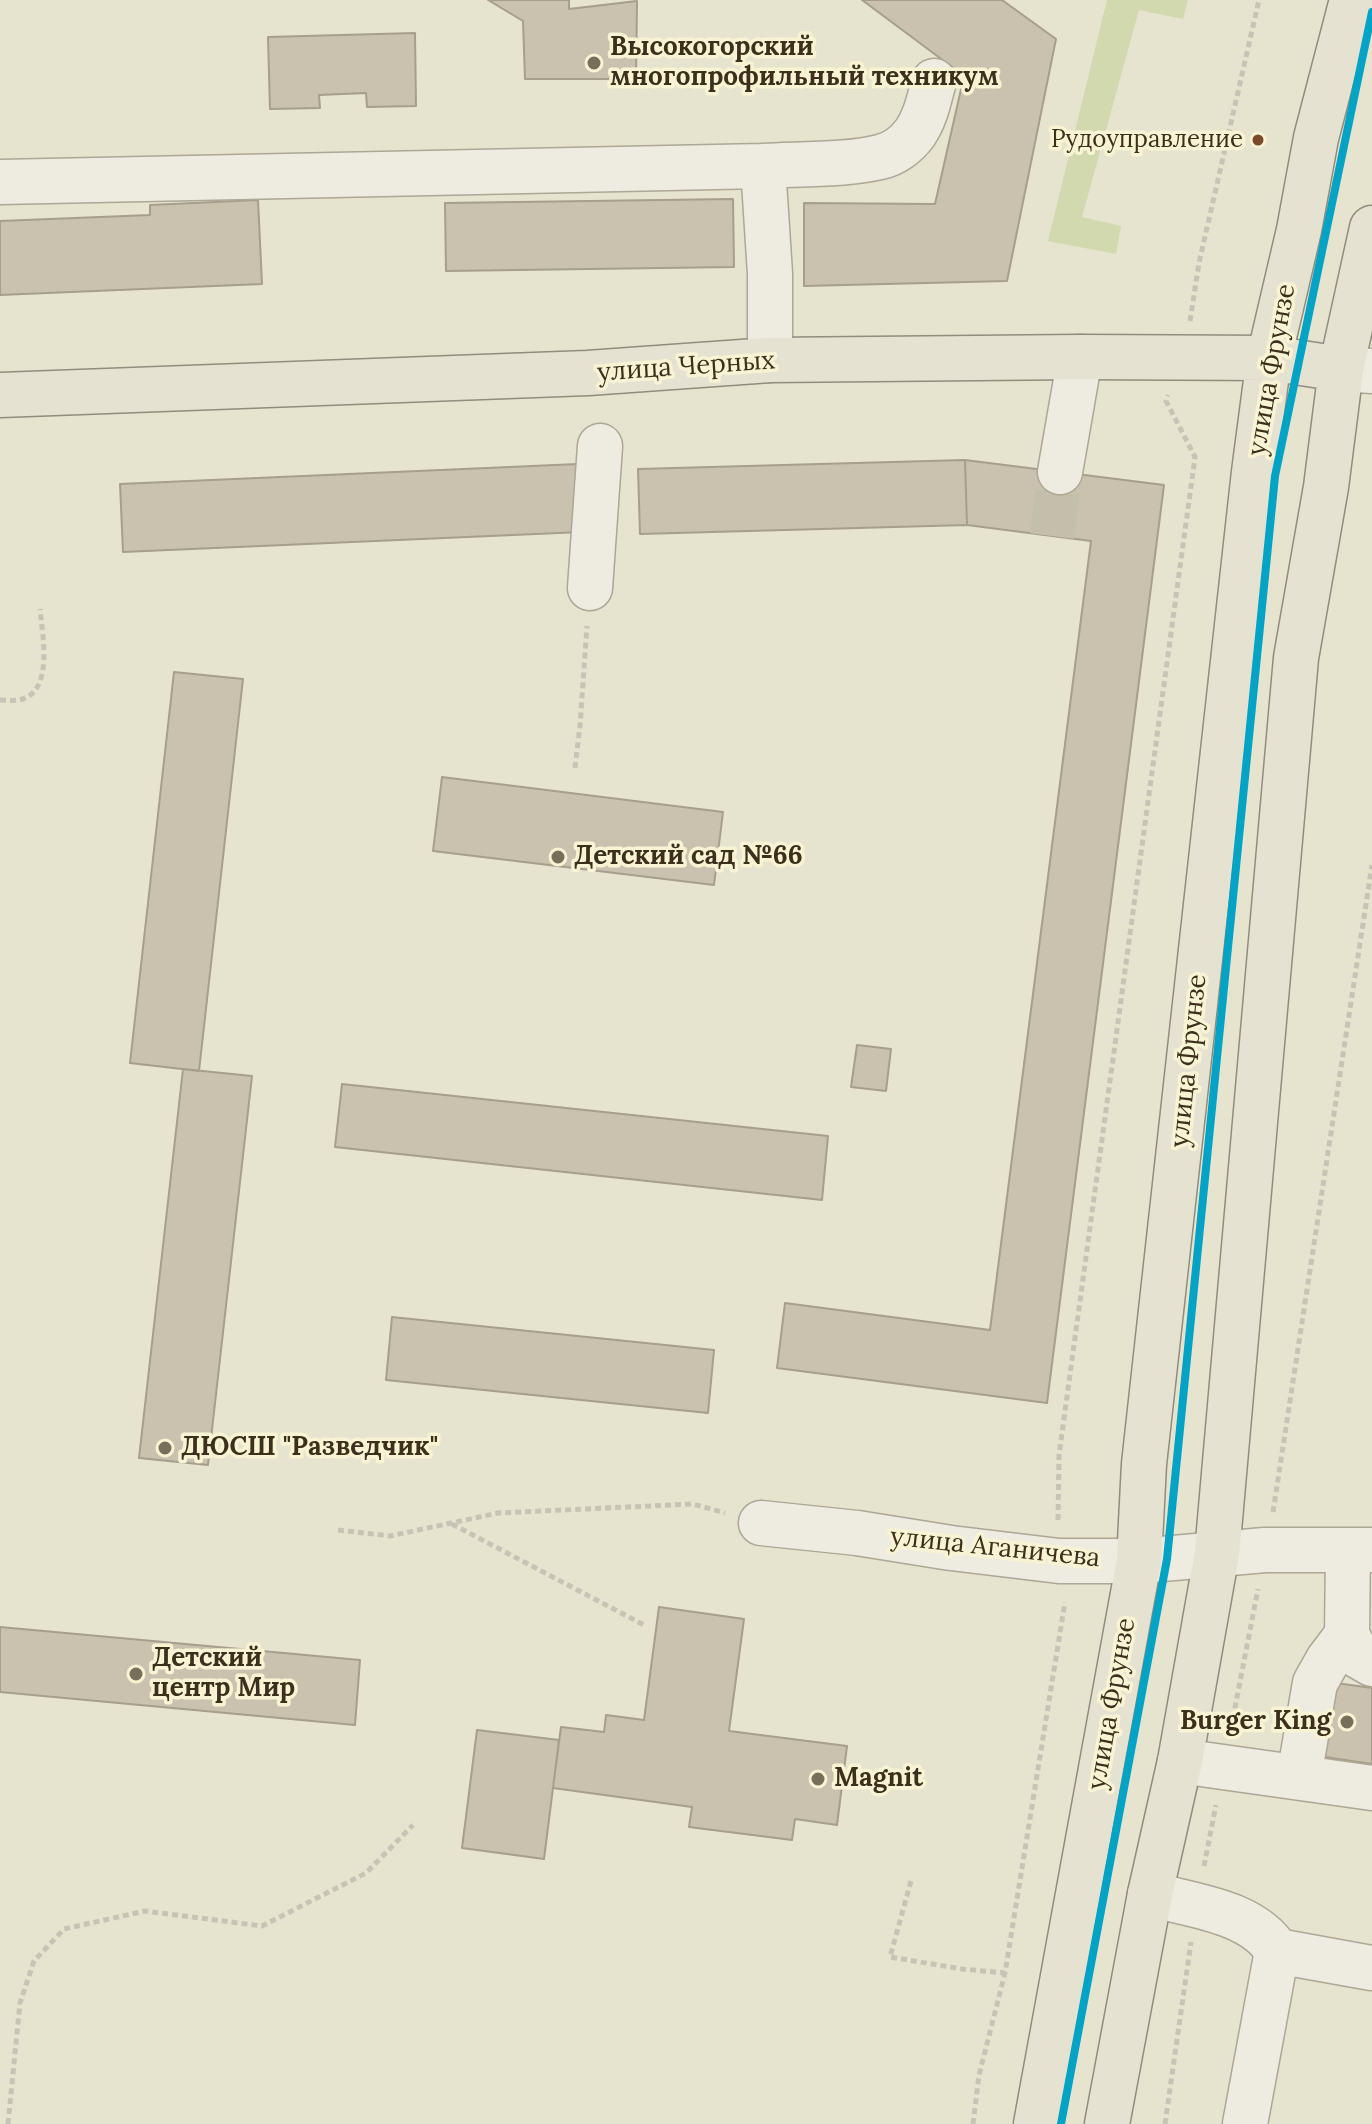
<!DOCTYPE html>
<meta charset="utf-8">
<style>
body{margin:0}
canvas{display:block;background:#e6e3ce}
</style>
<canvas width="1372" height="2124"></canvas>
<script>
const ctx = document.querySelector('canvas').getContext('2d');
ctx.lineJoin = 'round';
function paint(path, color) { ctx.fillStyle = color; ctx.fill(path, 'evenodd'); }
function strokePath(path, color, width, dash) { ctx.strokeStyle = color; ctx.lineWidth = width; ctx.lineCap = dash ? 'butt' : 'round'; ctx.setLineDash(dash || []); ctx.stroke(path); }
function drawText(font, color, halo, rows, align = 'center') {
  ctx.font = font + ' Lora,serif'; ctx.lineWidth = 7; ctx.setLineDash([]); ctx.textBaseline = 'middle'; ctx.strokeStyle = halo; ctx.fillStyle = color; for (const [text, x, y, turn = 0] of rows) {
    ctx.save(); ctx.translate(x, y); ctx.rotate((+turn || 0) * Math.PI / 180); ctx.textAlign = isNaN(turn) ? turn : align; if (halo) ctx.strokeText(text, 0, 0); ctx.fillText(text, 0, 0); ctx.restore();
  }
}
paint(new Path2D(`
 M1107 0H1188L1183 19 1139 10 1082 217 1121 226 1116 254 1048 241Z`), '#d2d9af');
const building = new Path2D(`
 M488 0H569V9L637 1 636 79H525L523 21Z
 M862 0H1002L1056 39 1007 281 804 286V203L935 204 964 76Z
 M415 33 416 106 367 107 366 93 319 95 320 108 270 109 268 37Z
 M733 199 734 267 446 271 445 203Z
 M258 200 262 284 0 295V221L150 215V205Z
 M965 460 967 525 640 534 638 469Z
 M965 460 1164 485 1047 1403 777 1368 785 1303 990 1330 1091 541 967 525Z
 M578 464 582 532 123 552 120 484Z
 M174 672 243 679 199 1071 130 1063Z
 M442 777 723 812 714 885 433 851Z
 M857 1045 891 1049 886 1091 851 1087Z
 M183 1069 252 1076 208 1465 139 1458Z
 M342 1084 828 1136 822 1200 335 1147Z
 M392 1317 714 1350 708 1413 386 1380Z
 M659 1607 744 1619 729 1731 847 1746 837 1825 795 1819 792 1840 689 1827 692 1807 553 1788 561 1727 604 1732 606 1715 644 1720Z
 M0 1627 360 1660 355 1725 0 1692Z
 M1329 1682 1372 1688V1764L1318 1756Z
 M477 1730 559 1740 544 1859 462 1848Z`);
paint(building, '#cac1ae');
strokePath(building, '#a79e8d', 2);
strokePath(new Path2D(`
 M1052 536 1060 472`), '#c4bfab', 44, [44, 22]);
const minor = new Path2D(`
 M763 166 770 274V360
 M0 182 763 166C797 164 849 165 880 157 894 154 907 144 915 133 926 117 929 99 934 81
 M1341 369 1372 371
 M1060 472 1080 357
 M590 588 600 446
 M761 1523 857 1533 951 1548 1059 1561H1139L1265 1550H1372
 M1348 1550 1347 1635 1358 1656 1372 1664
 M1180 1761 1372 1788
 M1299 1777 1315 1683 1328 1660 1347 1635
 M1150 1894C1192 1906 1253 1911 1277 1951L1372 1968
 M1245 2124 1277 1951`);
const major = new Path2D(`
 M0 395 588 373 770 360 1080 357 1269 358 1341 369
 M1036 2124 1139 1561 1144 1464 1254 472 1269 358 1299 230 1316 138 1352 0
 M1107 2124 1150 1894 1180 1761 1217 1553 1296 658 1326 487 1341 369 1372 228`);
strokePath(minor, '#aca796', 47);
strokePath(major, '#918c7e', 47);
strokePath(new Path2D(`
 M1190 321 1199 263 1259 0
 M0 700C6 700 13 701 19 700 55 693 42 633 40 609
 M575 768 580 726 587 626
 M1273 1512 1372 865
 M1058 1520 1059 1455 1195 457 1166 401 1168 395
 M452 1524 644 1625
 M338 1530 390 1536 498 1513 693 1504 725 1513
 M1231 1728 1258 1589
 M1204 1866 1216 1805
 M911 1881 890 1957 962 1969 1005 1973
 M8 2124 20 2003 34 1961 64 1929 145 1911 262 1926 366 1873 413 1825
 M973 2124 979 2075 1005 1973 1065 1602
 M1165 2124 1191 1942`), '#c7c4b6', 5, [6, 4]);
strokePath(minor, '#eeece0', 44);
strokePath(major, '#e6e2d1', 44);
strokePath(new Path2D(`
 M1061 2124 1167 1559 1275 476 1372 12`), '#03a3c5', 8);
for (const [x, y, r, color] of [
 [594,63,8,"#786f5b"],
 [1258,140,7,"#7a4b2a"],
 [558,857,8,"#786f5b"],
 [165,1448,8,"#786f5b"],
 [136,1674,8,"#786f5b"],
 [1347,1722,8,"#786f5b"],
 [818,1779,8,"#786f5b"]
]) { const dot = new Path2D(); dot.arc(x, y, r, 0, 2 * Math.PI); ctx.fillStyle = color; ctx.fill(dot); strokePath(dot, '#f8f3d3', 3); }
drawText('24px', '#3c301d', '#f8f3d3', [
 ["Рудоуправление",1243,140]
], 'right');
drawText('bold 26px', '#3c301d', '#f8f3d3', [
 ["Высокогорский",610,48],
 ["многопрофильный техникум",610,78],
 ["Детский сад №66",574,857],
 ["ДЮСШ \"Разведчик\"",181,1448],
 ["Детский",152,1659],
 ["центр Мир",152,1689],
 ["Burger King",1331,1722,"right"],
 ["Magnit",834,1779]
], 'left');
drawText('26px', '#3c301d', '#f8f3d3', [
 ["улица Черных",686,367,-4],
 ["улица Фрунзе",1272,370,-80],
 ["улица Фрунзе",1189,1061,-84],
 ["улица Аганичева",995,1548,6],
 ["улица Фрунзе",1112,1704,-80]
]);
</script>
